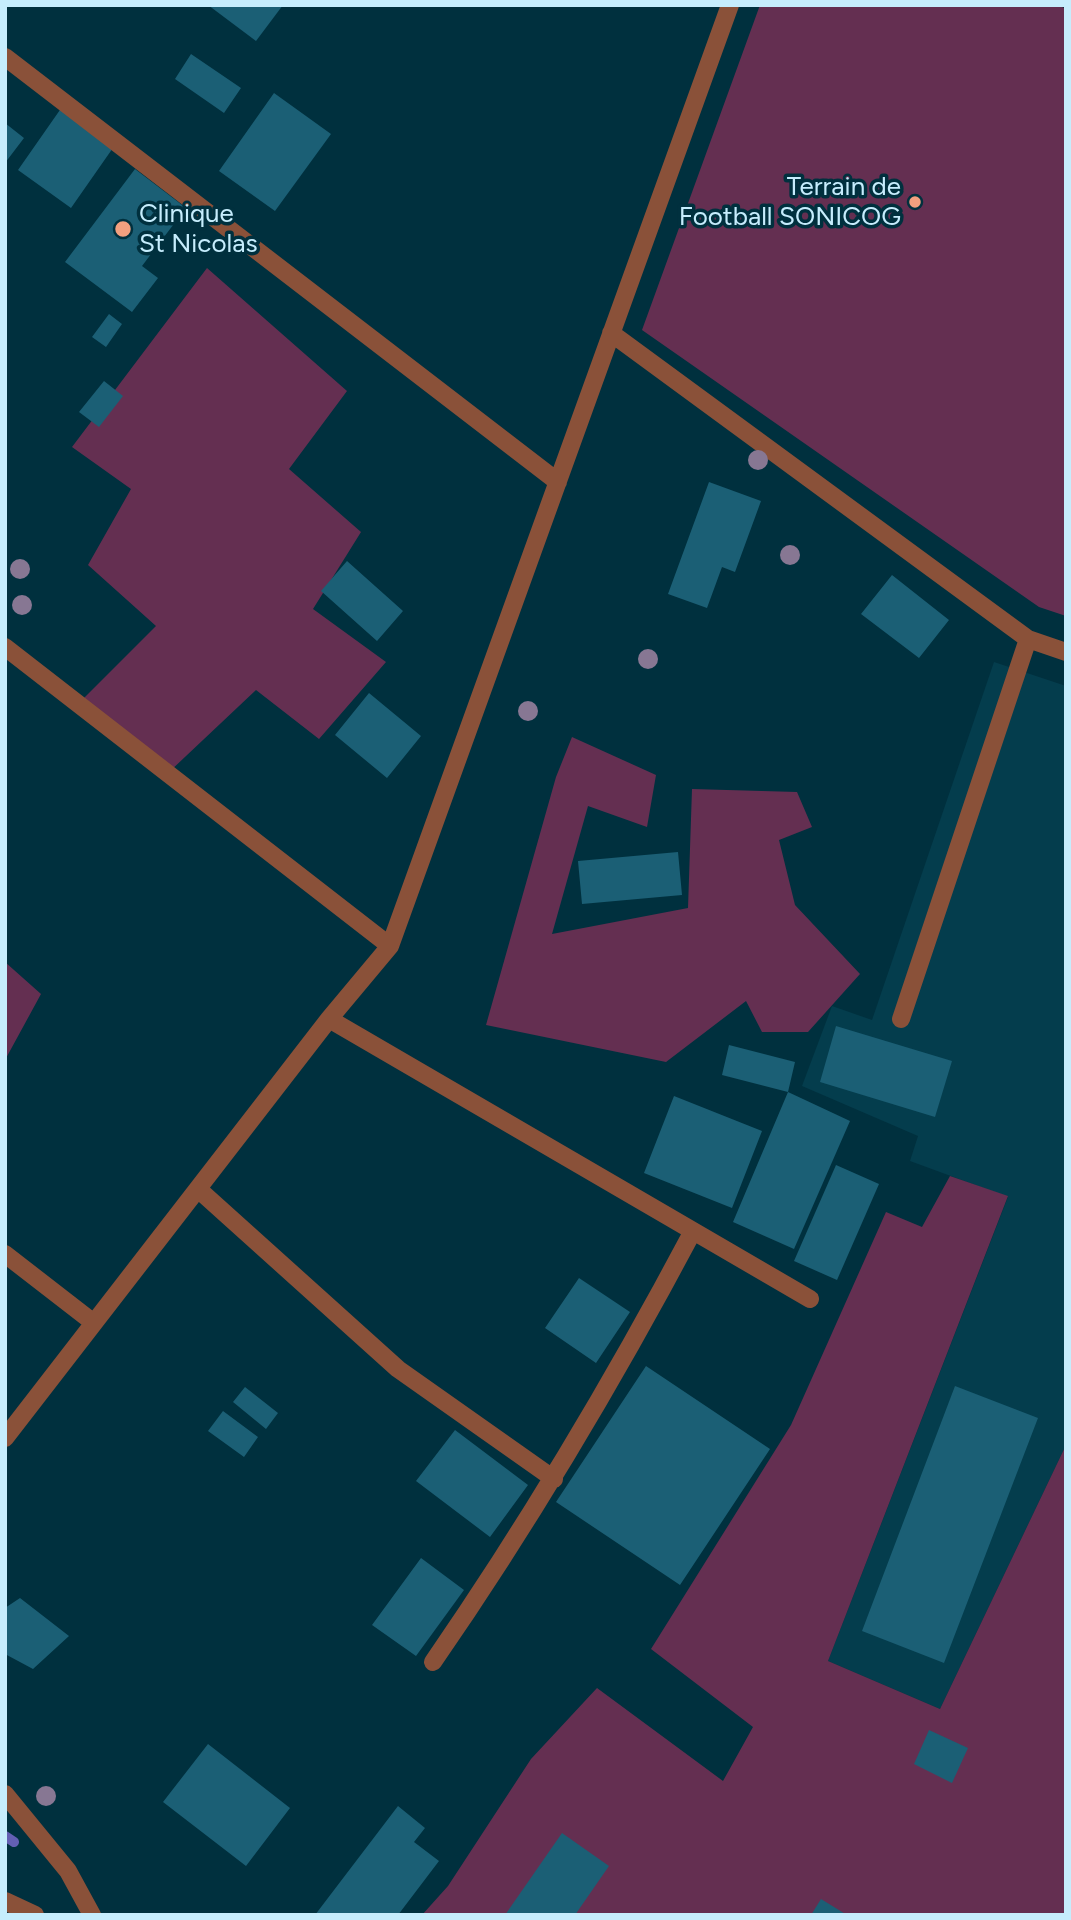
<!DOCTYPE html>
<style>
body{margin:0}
#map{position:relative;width:1071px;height:1920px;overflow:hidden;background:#00303e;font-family:Figtree,sans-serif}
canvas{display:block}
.frame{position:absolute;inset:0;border:7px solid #c6edfd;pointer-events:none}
</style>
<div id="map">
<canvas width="1071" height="1920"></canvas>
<div class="frame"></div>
</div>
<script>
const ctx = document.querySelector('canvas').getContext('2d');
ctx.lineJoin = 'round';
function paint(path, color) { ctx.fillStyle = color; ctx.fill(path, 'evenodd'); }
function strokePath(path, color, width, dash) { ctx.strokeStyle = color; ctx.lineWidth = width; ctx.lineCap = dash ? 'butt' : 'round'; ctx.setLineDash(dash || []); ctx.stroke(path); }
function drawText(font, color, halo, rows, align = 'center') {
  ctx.font = font + ' Figtree,sans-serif'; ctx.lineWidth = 7; ctx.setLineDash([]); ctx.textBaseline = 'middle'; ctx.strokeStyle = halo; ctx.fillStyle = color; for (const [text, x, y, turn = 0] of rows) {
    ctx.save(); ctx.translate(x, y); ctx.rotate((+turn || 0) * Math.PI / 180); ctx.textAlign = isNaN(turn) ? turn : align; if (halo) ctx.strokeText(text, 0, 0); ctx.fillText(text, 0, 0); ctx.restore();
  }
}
paint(new Path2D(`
 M994 662 1066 686V1445L940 1709 828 1661 1008 1197 910 1161 918 1136 802 1086 832 1006 872 1020Z`), '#043d4d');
paint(new Path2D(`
 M760 5H1058L1066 9V616L1039 607 642 330Z
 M207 268 347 391 289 469 361 532 313 609 386 662 319 739 256 690 168 773 78 704 156 626 88 565 131 489 72 447Z
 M572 737 656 775 647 827 588 806 552 934 688 908 692 789 797 792 812 827 779 840 795 905 860 974 808 1032H762L746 1001 666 1062 486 1025 556 777Z
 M5 962 41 994 5 1060Z
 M950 1176 1008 1196 828 1661 940 1709 1066 1445V1915H422L448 1886 531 1759 597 1688 723 1781 753 1727 651 1649 791 1425 886 1212 922 1227Z`), '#642f51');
strokePath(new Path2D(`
 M5 1836 14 1842`), '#635fb3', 10);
paint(new Path2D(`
 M208 5H283L256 41Z
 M191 54 241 88 224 113 175 79Z
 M274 93 331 134 275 211 219 171Z
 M62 107 115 145 71 208 18 170Z
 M5 123 24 138 5 163Z
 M135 169 186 208 142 266 158 278 132 312 65 262Z
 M109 314 122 324 106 347 92 337Z
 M104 381 123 396 99 427 79 412Z
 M709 482 761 501 735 572 722 567 707 608 668 594Z
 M347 561 403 611 377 641 321 591Z
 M892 575 949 620 919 658 861 614Z
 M369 693 421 736 387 778 335 735Z
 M678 852 682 895 582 904 578 861Z
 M836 1026 952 1061 935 1117 820 1082Z
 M729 1045 795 1062 788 1092 722 1075Z
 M788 1092 850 1121 794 1249 733 1222Z
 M674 1096 762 1131 732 1208 644 1173Z
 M836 1165 879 1184 837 1280 794 1261Z
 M579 1278 630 1312 596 1363 545 1328Z
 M646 1366 770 1449 680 1585 556 1502Z
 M955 1386 1038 1418 944 1663 862 1631Z
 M245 1387 278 1413 266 1429 233 1402Z
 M223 1411 258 1437 244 1457 208 1431Z
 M455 1430 528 1485 490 1537 416 1481Z
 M421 1558 464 1590 416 1656 372 1625Z
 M20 1598 69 1636 33 1669 5 1654V1608Z
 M929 1730 968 1748 952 1783 914 1764Z
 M208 1744 290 1808 246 1866 163 1802Z
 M398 1806 425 1828 414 1842 439 1861 398 1915H315Z
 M562 1833 609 1866 575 1915H505Z
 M821 1899 847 1915H811Z`), '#1b5f75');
strokePath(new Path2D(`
 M5 57 558 482
 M611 333 1028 639 1066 652
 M5 647 390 946
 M329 1019 810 1299
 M901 1019 1028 639
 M198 1189 398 1369 554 1479
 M5 1254 94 1323
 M5 1438 329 1019 390 946 730 5
 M433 1662C529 1523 614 1380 693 1231
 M5 1794 68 1871 92 1915
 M5 1901 35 1915`), '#8a5139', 18);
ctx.fillStyle = '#877793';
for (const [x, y] of [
 [758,460],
 [790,555],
 [20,569],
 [22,605],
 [648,659],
 [528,711],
 [46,1796]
]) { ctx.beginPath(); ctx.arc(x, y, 10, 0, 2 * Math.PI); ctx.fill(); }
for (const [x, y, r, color] of [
 [915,202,7,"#f2a07f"],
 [123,229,9,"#f2a07f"]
]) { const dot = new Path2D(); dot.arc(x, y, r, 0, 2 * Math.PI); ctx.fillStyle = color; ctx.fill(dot); strokePath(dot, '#00303e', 2.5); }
drawText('26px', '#c6edfd', '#00303e', [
 ["Terrain de",901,187],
 ["Football SONICOG",901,217],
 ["Clinique",139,214,"left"],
 ["St Nicolas",139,244,"left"]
], 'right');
</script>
